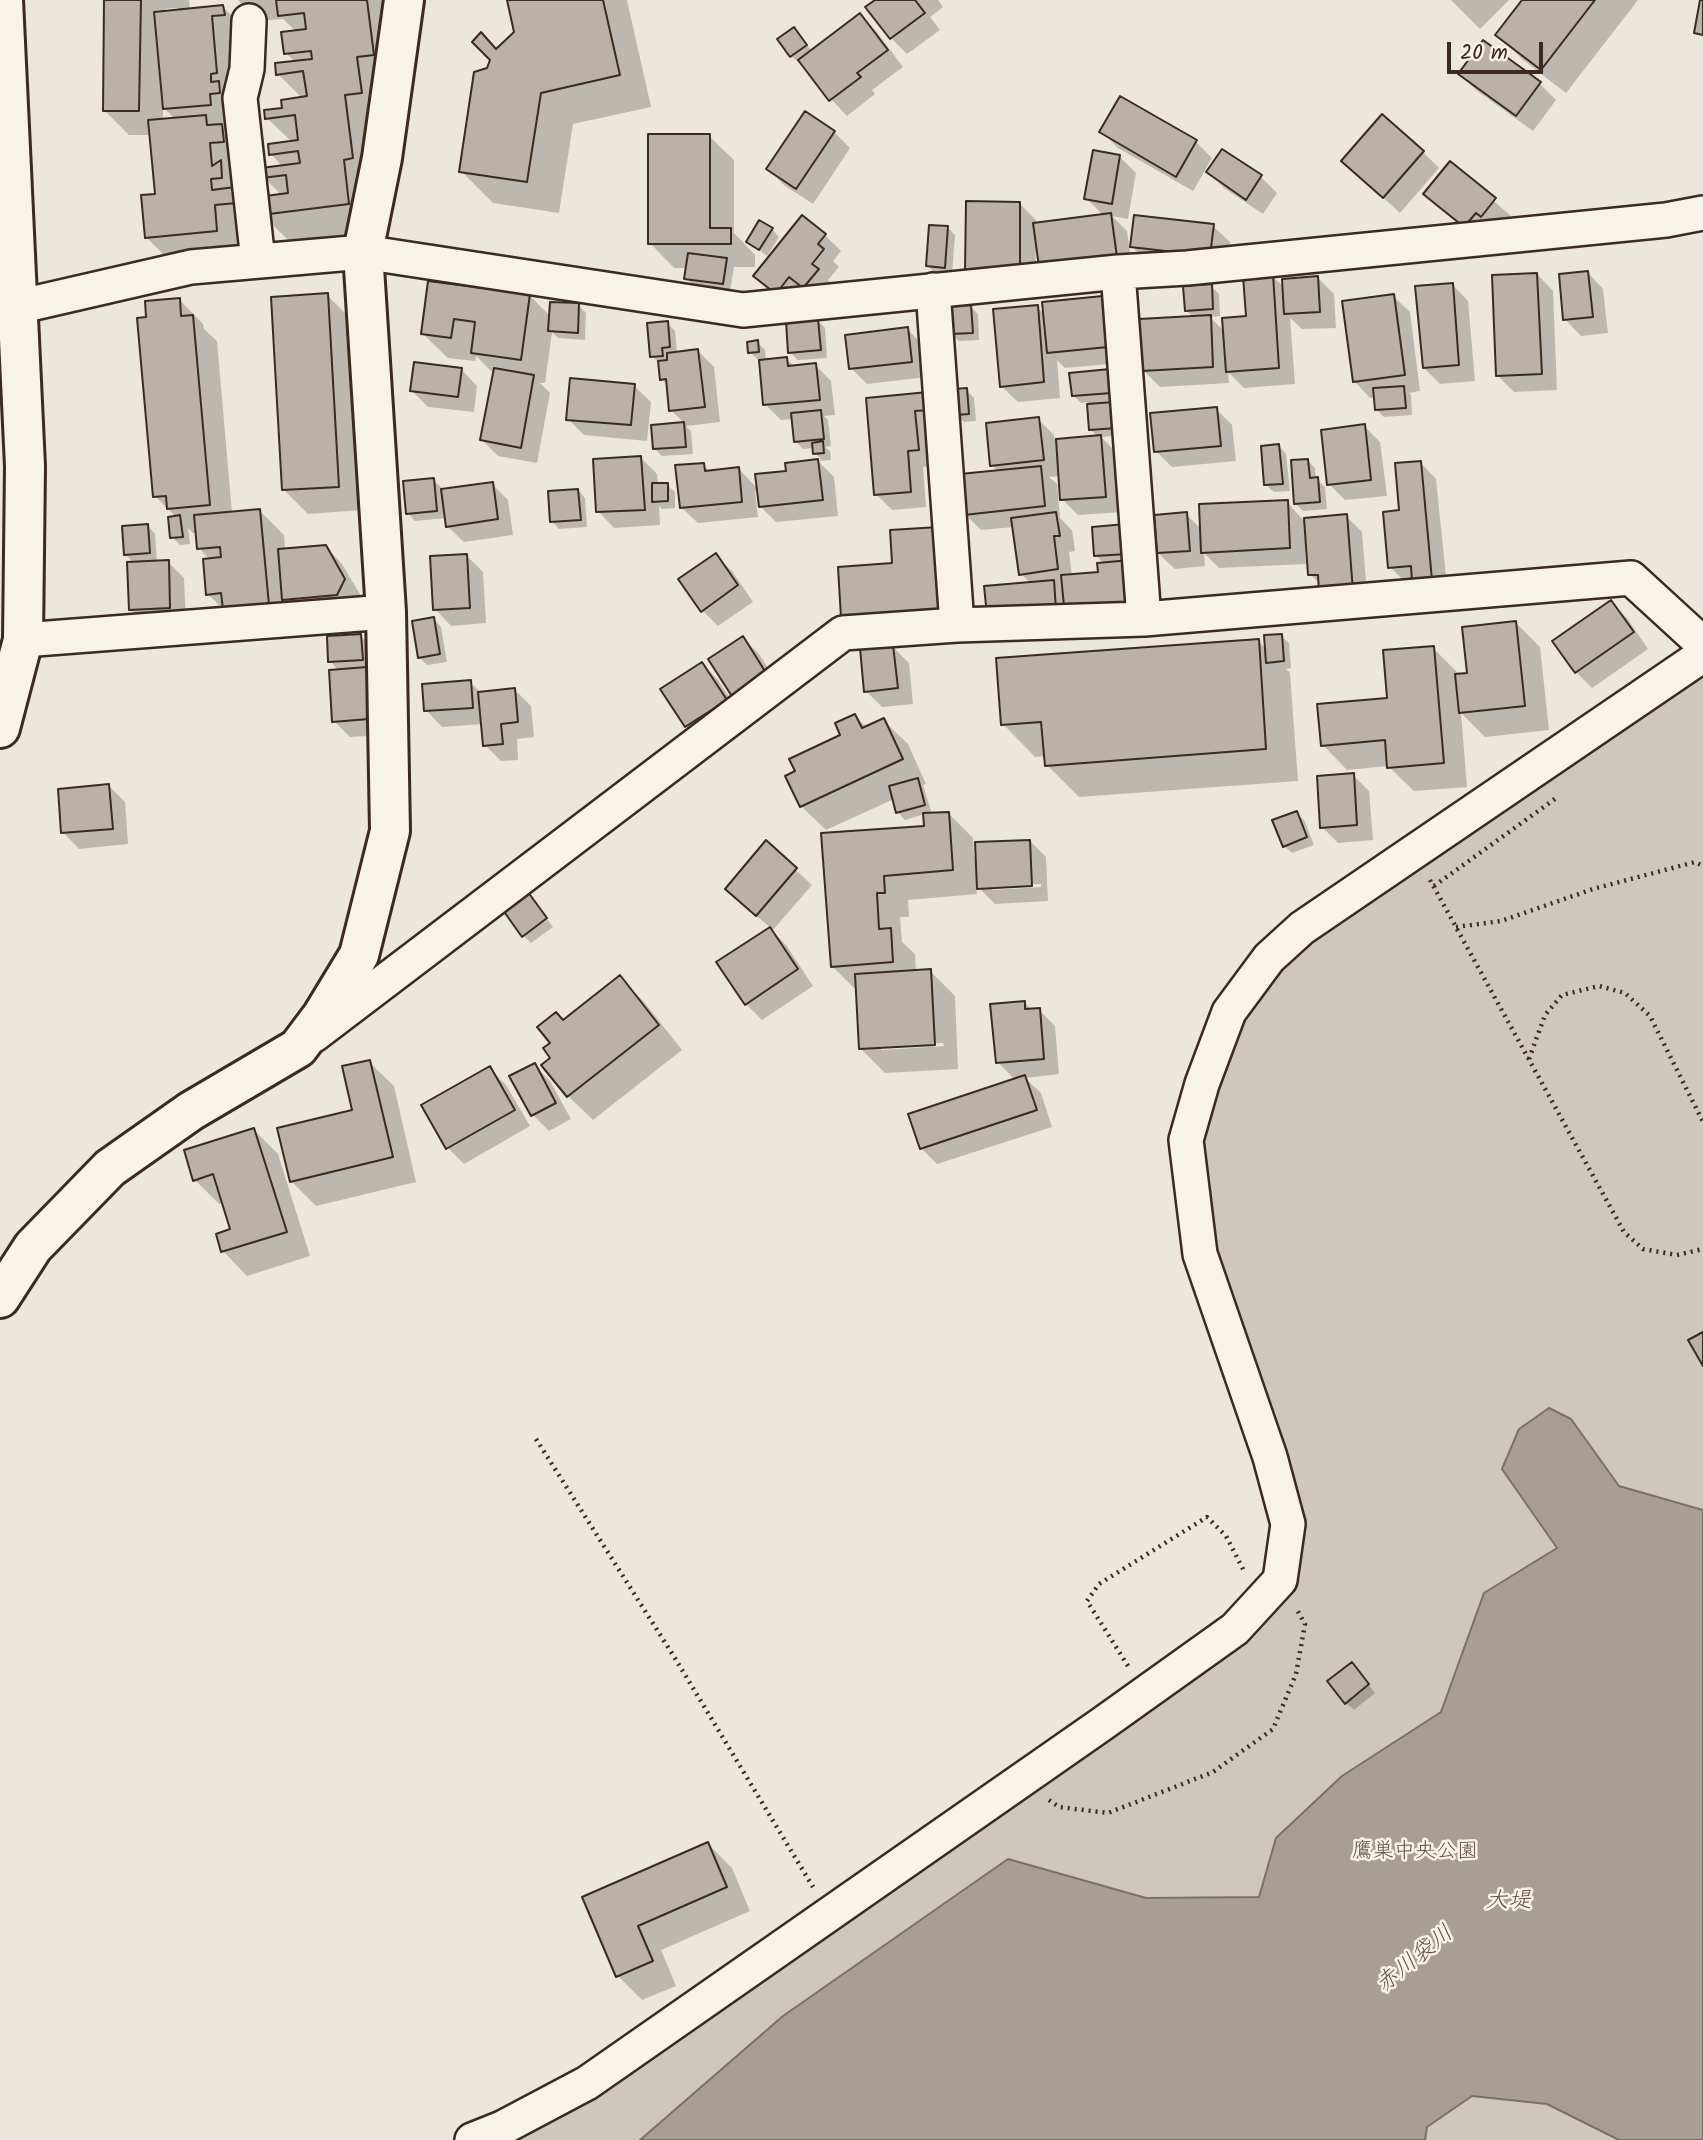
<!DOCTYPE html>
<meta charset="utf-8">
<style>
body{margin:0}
#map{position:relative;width:1703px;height:2140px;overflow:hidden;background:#ece7dc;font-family:Kalam,sans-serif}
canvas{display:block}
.scale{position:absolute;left:1447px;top:42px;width:96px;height:32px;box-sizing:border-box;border:4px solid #3b2a1e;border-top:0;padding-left:9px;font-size:21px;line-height:24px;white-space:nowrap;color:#3b2a1e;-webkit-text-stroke:5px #f7f3e8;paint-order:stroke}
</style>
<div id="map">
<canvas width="1703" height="2140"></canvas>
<div class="scale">20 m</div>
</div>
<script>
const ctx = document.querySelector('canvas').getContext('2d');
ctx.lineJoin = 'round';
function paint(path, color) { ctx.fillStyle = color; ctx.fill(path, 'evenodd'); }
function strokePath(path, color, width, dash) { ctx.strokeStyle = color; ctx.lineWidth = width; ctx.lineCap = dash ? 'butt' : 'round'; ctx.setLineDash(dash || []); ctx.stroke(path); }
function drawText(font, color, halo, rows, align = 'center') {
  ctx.font = font + ' Kalam,"Klee One",sans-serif'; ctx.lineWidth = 5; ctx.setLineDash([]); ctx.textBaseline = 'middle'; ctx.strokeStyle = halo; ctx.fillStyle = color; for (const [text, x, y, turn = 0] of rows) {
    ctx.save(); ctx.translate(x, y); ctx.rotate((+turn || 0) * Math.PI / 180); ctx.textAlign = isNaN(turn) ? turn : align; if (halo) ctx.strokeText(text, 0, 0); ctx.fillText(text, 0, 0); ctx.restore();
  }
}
paint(new Path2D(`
 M1703 655V2140H472L502 2128 1280 1580 1288 1524 1186 1140 1269 958Z`), '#cec8bc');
const water = new Path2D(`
 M1549 1408 1571 1419 1619 1486 1703 1510V2140H1619L1547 2104 1472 2096 1427 2127 1425 2140H640L783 2016 1008 1859 1146 1898 1259 1897 1276 1838 1342 1776 1441 1712 1484 1593 1557 1548 1502 1469 1519 1429Z`);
paint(water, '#a89f93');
strokePath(water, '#7c7064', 2);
paint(new Path2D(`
 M106 0H189L190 10 223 7 247 31 235 129H226L246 150 240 255 171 262 146 237 156 196 151 135H129L104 110ZM177 8 178 11 165 13V9ZM163 107 176 120 163 121Z
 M238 0H394L381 235 295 247 262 214 282 196 264 177 283 167 271 154 292 142 267 118 303 99 278 74 295 62 286 53 297 32 283 19 259 21Z
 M508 0H627L651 107 573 124 559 213 493 203 461 171 489 70 497 51 516 32Z
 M878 0H938L943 7 930 17 940 30 907 54 891 38Z
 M1451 0H1509L1480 29Z
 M1525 0H1638L1566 93 1522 59 1498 35Z
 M859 15 876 31 903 67 872 90 875 94 847 116 831 99 802 61 799 63 791 56 794 29 812 51Z
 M1483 42 1540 84 1556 100 1533 131 1476 90 1460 74Z
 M834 132 850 148 813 204 784 185 768 169Z
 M1102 132 1196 142 1212 158 1193 191 1118 148Z
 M709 136 734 160V233L755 255V267H734L730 291 694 286 686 278 688 268H674L650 243Z
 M1222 151 1261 177 1277 193 1263 214 1224 188 1208 172Z
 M1423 152 1439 168 1400 213 1343 161Z
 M1119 156 1136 173 1128 219 1112 216 1127 231 1133 272 1038 245 1036 246 1035 286 983 285 967 269 1020 204 1036 220V224L1103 215 1086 198Z
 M1450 163 1511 216 1498 232 1481 242 1426 194Z
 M1213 226 1230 242 1226 271 1148 262 1131 246Z
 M948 228 955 235 952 274 935 273 927 265Z
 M772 229 779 237 767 256 748 241Z
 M825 235 841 251 833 261 839 267 828 280 834 286 771 292 755 276Z
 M1587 272 1603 289 1608 333 1581 336 1565 319Z
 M1537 274 1553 291 1557 390 1514 392 1498 376Z
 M1272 276 1285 288 1318 278 1334 294 1336 328 1302 329 1290 318 1295 384 1244 388 1228 372 1229 383 1160 387 1144 371 1194 318 1187 311 1211 286 1219 294 1220 316 1210 317 1225 332 1247 318Z
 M430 283 529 295 551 317 578 305 586 313 585 340 558 338 552 332 545 383H540L550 393 537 463 498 456 482 440 494 374 476 356 475 361 448 358 423 334Z
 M1452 284 1468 301 1475 381 1440 384 1424 368Z
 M327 295 351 319 363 510 308 514 284 490Z
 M1393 296 1410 312 1420 391 1409 393 1411 395 1412 415 1384 417 1377 410 1376 397 1370 398 1354 381Z
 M179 299 203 324 204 329 217 341 232 513 259 510 284 535 285 551 326 547 342 564 361 596 353 611 232 618 208 594 210 560 199 548 197 533H193L188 528 190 544 180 545 172 537 176 517 155 496 148 319Z
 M1044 304 1133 362 1065 368 1057 360 1060 398 1018 402 1001 386 1037 307 1045 315Z
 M970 306 978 314 979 340 959 341 951 334Z
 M817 320 825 328 827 358 798 360 790 352Z
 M667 323 675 331 677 353 698 351 714 367 720 422 686 426 691 431 693 454 662 456 655 449 653 426 684 423 671 410 669 386 661 379 660 364 652 356Z
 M907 329 923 345 927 377 867 384 851 368Z
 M757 342 765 350 766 361 786 359 795 367 815 365 831 381 835 415 824 416 828 420 831 446 825 447 830 451 831 460 818 461 834 477 838 516 776 522 760 506 759 491H755L758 517 698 523 681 507 703 465 711 472 739 469 758 489 788 472 787 464 822 460 815 453 814 448 803 449 795 441 793 419 781 420 765 404 761 359 758 360 750 352Z
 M461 369 477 386 474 412 428 407 412 391Z
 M1109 371 1119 400H1111L1121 411 1123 435 1101 437 1117 453 1122 512 1078 515 1062 499 1060 476 1049 477 1057 484 1060 518 1072 530 1075 551 1069 552 1072 576 1100 573 1104 564 1096 555 1094 528 1135 561 1083 633 1021 574 1014 527 981 530 965 514 999 472 992 465 1038 419 1054 435 1055 440 1098 437 1091 430 1088 402 1081 403 1073 395Z
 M634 386 651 402 647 441 584 435 568 419Z
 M966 390 974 398 976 421 964 422 956 414Z
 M868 399 943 410 934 466 923 467 926 507 892 510 876 494Z
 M1216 409 1232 425 1236 461 1172 467 1156 451Z
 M1364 426 1380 442 1387 496 1345 500 1329 484Z
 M1279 446 1286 454 1290 491 1274 492 1266 485Z
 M641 458 657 474 658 485H667L675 492V508L662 509 659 506 660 525 614 528 598 511Z
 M1307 460 1315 468 1316 479 1325 487 1327 509 1303 511 1296 504Z
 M1420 462 1436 479 1448 596 1406 583 1390 567 1401 511Z
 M433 480 441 487V491L492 484 508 500 513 535 464 542 447 526 446 518 415 521 408 513Z
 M578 490 585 498 587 527 559 529 552 521Z
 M1287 502 1303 520 1346 516 1362 532 1368 606 1320 584 1310 574 1308 552 1305 553 1306 564 1219 568 1204 553 1205 566 1175 569 1158 553 1186 514 1202 530Z
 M148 526 155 534 157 563 168 562 184 578 186 624 147 625 130 609 134 563 125 554Z
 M466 555 483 572 486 623 451 626 435 609Z
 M715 555 732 571 753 602 718 626 702 610Z
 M1611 602 1627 618 1648 649 1592 688 1576 672Z
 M434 619 441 627 447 662 427 665 419 657Z
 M1516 623 1540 647 1549 730 1485 737 1461 713 1467 787 1414 791 1388 766 1347 770 1323 745 1388 699 1433 648 1457 672 1458 676 1469 674Z
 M361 636 368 643 369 667 364 668 382 685 385 735 350 737 334 721 339 671 330 661Z
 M1281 636 1289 643 1291 668 1286 669 1290 673 1298 781 1079 797 1047 765 1046 756 1035 757 1003 724 1258 641 1266 649Z
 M743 638 759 654 783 692 734 697Z
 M893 647 909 663 913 704 882 707 866 691Z
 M702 664 718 680 742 717 702 742 686 726Z
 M470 682 481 693 515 690 531 706 534 737 517 739 518 760 501 761 485 745 483 724 442 727 426 710Z
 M855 716 867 728 883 720 908 744 926 784 923 785 932 814 948 813 973 838 974 857 1030 841 1046 857 1048 901 995 904 976 885 977 894 908 900 909 917H900L902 942 915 954 916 972 930 971 955 996 958 1069 885 1073 860 1048 857 991 832 966 823 835 926 827 925 814 905 820 898 812 894 799 826 830 801 806ZM1041 884V887L992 890V886ZM943 1043 944 1046 881 1050V1046Z
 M1353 775 1369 791 1373 840 1338 843 1322 827Z
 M109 786 125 802 128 844 79 849 63 832Z
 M1296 813 1304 820 1314 845 1292 853 1284 846Z
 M766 843 812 885 772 931 786 945 813 986 762 1020 746 1004 771 928 743 905Z
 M525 891 553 927 531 943 523 935Z
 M619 977 644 1002 682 1050 593 1120 568 1096 544 1065 553 1058 552 1043 564 1021Z
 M1024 1002 1032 1010H1039L1055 1026 1059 1074 1025 1078 1041 1093 1052 1127 937 1164 921 1148 1015 1080 998 1062Z
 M369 1062 394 1086 416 1182 316 1206 291 1181 354 1111Z
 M534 1065 550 1081 571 1119 549 1131 533 1115Z
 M490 1069 506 1085 530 1126 464 1164 448 1148Z
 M254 1130 278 1154 310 1256 247 1276 223 1251 232 1230 224 1203 219 1204 195 1180Z
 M1359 1672 1375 1693 1354 1710 1346 1703Z
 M708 1844 732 1868 750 1911 661 1950 676 1986 642 2000 618 1976 584 1898Z`), '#0003');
const building = new Path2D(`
 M104 0H141L139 111H103Z
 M276 0H367L374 55 357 57 362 93 345 95 353 158 344 160 349 204 261 215 258 197 288 193 286 175 262 178 261 168 300 163 298 151 269 155 268 144 298 140 295 115 265 119 264 110 282 108 281 100 307 96 303 71 276 75 275 63 312 59 311 51 284 54 281 32 306 29 304 13 278 16Z
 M507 0H603L620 75 541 93 527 182 459 172 474 72 487 68 490 60 472 42 481 32 496 49 514 32Z
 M875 0H915L925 13 890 39 865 7Z
 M1522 0H1595L1541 70 1495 35Z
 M1700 0H1703V35L1694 33Z
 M223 5 225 15 212 16 217 73 211 74V82L219 81 220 93 210 94 211 105 163 109 154 12Z
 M860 13 888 50 857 73 861 77 829 101 798 60Z
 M794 27 807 45 790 57 777 39Z
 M1483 40 1541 82 1516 116 1458 74Z
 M1120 96 1197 140 1176 177 1099 132Z
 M805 111 835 131 796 189 766 169Z
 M1382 114 1424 151 1383 198 1341 161Z
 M206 115 207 125 222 124 224 142 210 143 212 166 221 160 222 178 211 179 212 190 235 187 237 203 215 205 217 231 145 238 141 195 155 194 148 120Z
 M648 134H710V228H731V244H648Z
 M1222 149 1262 175 1246 200 1206 172Z
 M1093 150 1120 155 1112 204 1084 199Z
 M1450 161 1496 198 1481 217 1476 213 1464 227 1423 194Z
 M966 201 1020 202V271L965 270Z
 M1111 213 1117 257 1039 267 1033 223Z
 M802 215 826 234 818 244 824 249 812 264 819 269 803 288 789 277 776 294 753 276Z
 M1134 215 1214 224 1210 256 1130 247Z
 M759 220 773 228 759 250 746 242Z
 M929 225 948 226 945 268 926 266Z
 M688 253 727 258 723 284 684 279Z
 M1588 271 1593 317 1563 320 1559 274Z
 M1537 273 1542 374 1496 376 1492 275Z
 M1273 274 1279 368 1226 372 1222 318 1246 316 1243 276Z
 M1318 276 1320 312 1284 314 1282 279Z
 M428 281 530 294 521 360 471 353 475 322 454 319 451 338 421 334Z
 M1453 283 1459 365 1423 368 1415 286Z
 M1212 284 1213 309 1185 311 1183 286Z
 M328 293 339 487 282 490 271 297Z
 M1394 294 1405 375 1353 382 1342 301Z
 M1113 295 1118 346 1047 353 1042 302Z
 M180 298 181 316 193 315 210 505 167 509 166 496 153 497 137 318 146 317 145 301Z
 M550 302 579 303 578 333 548 331Z
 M971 305 973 333 950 334 948 306Z
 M1038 305 1044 382 1000 387 993 309Z
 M1211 315 1213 367 1142 371 1139 319Z
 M818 319 821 350 788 353 786 321Z
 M668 321 670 347 662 348 663 356 650 357 647 323Z
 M908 327 912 362 849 369 845 335Z
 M758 340 759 352 748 353 747 342Z
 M698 349 705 407 669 411 666 379 660 380 658 361 667 360V353Z
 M787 357 788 366 816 363 820 400 763 405 759 360Z
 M414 362 462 368 458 397 410 391Z
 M494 368 534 375 521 448 480 440Z
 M1110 369 1112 393 1072 396 1069 373Z
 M570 378 635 384 631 425 566 420Z
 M1404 386 1406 408 1375 410 1373 388Z
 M967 388 969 414 955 415 953 389Z
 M928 392 929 410 915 411 919 450 908 451 911 492 874 495 866 398Z
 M1114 402 1117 428 1089 430 1087 404Z
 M1217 407 1221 446 1154 452 1150 413Z
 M821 410 824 439 794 442 791 413Z
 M1039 417 1044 460 990 466 986 423Z
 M684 422 686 447 653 449 651 425Z
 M1365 424 1371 480 1327 485 1321 430Z
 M1101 435 1106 497 1060 500 1056 439Z
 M823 441 824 453 813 454 812 443Z
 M1279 444 1283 484 1264 485 1261 446Z
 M641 456 645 510 596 512 593 459Z
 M818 459 823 500 759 507 755 474 786 471 785 463Z
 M1308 459 1310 478 1318 477 1320 502 1294 504 1291 460Z
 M1421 461 1432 580 1412 582 1411 566 1388 568 1383 512 1399 510 1395 463Z
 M704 463 705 471 739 467 742 502 680 508 675 465Z
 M1041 466 1045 506 964 515 960 474Z
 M434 478 437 511 406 514 403 481Z
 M493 482 498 519 446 527 441 489Z
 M652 483H668V501L652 502Z
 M578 489 581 520 550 522 548 491Z
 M1288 500 1290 548 1201 553 1199 504Z
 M260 509 269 605 223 609 221 593 206 595 203 559 221 557 220 547 197 549 194 515Z
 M1056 512 1060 536H1054L1058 569 1019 575 1011 518Z
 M1187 512 1190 551 1157 553 1154 515Z
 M1347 514 1353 591 1319 594 1318 575H1308L1304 518Z
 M180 515 183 537 170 538 168 517Z
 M148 524 150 553 124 555 122 526Z
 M1126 524 1128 554 1094 556 1092 527Z
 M939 527 945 612 841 618 838 567 892 563 890 530Z
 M326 545 345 579 337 595 282 600 278 549Z
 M716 553 738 585 701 612 678 579Z
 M467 554 470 608 433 610 430 556Z
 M169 560 170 608 129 610 127 562Z
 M1131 560 1136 611 1065 617 1061 575 1098 572 1097 563Z
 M1054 580 1056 609 987 615 984 586Z
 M1611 600 1634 632 1575 673 1552 641Z
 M434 617 440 654 418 658 412 621Z
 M1516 621 1525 706 1459 713 1455 674 1467 673 1462 627Z
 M361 634 363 660 328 662 327 636Z
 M1282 634 1284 661 1266 663 1264 635Z
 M743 636 768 676 733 698 708 659Z
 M1259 639 1266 749 1045 766 1041 722 1001 725 996 658Z
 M893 645 898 688 864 692 860 648Z
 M1434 646 1444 763 1387 768 1385 740 1321 746 1317 704 1387 698 1383 650Z
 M702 662 727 700 685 727 660 689Z
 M367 667 369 719 332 722 329 670Z
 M471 680 473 708 424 711 422 684Z
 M515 688 518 722 501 724 503 744 483 746 478 692Z
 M855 714 862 728 884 718 903 759 800 807 785 776 795 771 789 759 840 735 835 723Z
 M1354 773 1357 825 1320 828 1317 776Z
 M918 778 925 805 896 813 889 786Z
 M109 784 113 829 61 833 58 789Z
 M1297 811 1307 837 1283 847 1272 820Z
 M949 812 953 870 884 876 885 893H877L879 929 891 928 893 962 831 967 821 833 924 826 923 813Z
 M766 840 797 868 756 916 725 889Z
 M1030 840 1032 886 977 889 975 842Z
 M525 888 547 918 522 937 500 906Z
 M770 927 798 969 745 1005 716 962Z
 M931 969 935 1045 859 1049 855 974Z
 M620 975 659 1025 567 1097 541 1065 550 1058 543 1048 550 1043 537 1027 556 1012 563 1020Z
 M1025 1001V1009L1040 1008 1044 1059 996 1063 990 1004Z
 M370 1060 393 1157 290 1182 277 1128 352 1110 342 1066Z
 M535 1063 556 1103 531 1116 509 1076Z
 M490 1066 515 1110 446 1149 421 1105Z
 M1025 1075 1037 1110 920 1149 908 1114Z
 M254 1128 287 1232 221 1252 216 1234 230 1229 213 1174 193 1181 184 1150Z
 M1703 1332V1366L1688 1340Z
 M1352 1662 1369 1684 1345 1704 1327 1681Z
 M708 1842 727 1887 638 1926 653 1961 616 1977 582 1897Z`);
paint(building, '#bab2a7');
strokePath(building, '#3b2a1e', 2);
const minor = new Path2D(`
 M249 21 247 69 240 98 258 261
 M1118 272 1144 619
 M933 290 957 625
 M0 311 191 267 363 252 743 310 1118 272 1187 268 1666 220 1703 213
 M23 640 386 612
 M314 1035 843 633 957 625 1144 619 1631 578 1703 644
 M472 2140 502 2128 587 2083 1102 1724 1235 1629 1280 1580 1288 1524 1270 1457 1200 1254 1186 1140 1202 1084 1229 1012 1269 958 1302 928 1703 655`);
const tertiary = new Path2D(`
 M0 728 23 640 25 466 3 0
 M0 1298 33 1247 110 1168 191 1111 298 1048 322 1016 359 955 390 831 386 612 363 252 382 158 404 0`);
strokePath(minor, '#3b2a1e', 38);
strokePath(tertiary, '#3b2a1e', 44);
strokePath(new Path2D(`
 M1430 880 1624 1232 1643 1249 1677 1255 1703 1249
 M1434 886 1559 796
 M1456 927 1501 921 1593 889 1695 862 1703 866
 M1529 1059 1545 1015 1562 995 1599 986 1625 993 1650 1016 1703 1122
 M536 1439 673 1655 813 1887
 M1128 1666 1087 1601 1099 1584 1207 1517 1226 1536 1245 1573
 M1049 1800 1059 1807 1108 1813 1213 1772 1273 1729 1296 1674 1305 1624 1296 1608`), '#3b2a1e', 4.5, [2, 5]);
strokePath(minor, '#f7f3e8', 33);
strokePath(tertiary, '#f7f3e8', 38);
drawText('21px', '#605246', '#f7f3e8', [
 ["鷹巣中央公園",1415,1853]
]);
drawText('italic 23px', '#615347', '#f7f3e8', [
 ["大堤",1508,1903],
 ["赤川袋川",1416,1961,-39]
]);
</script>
